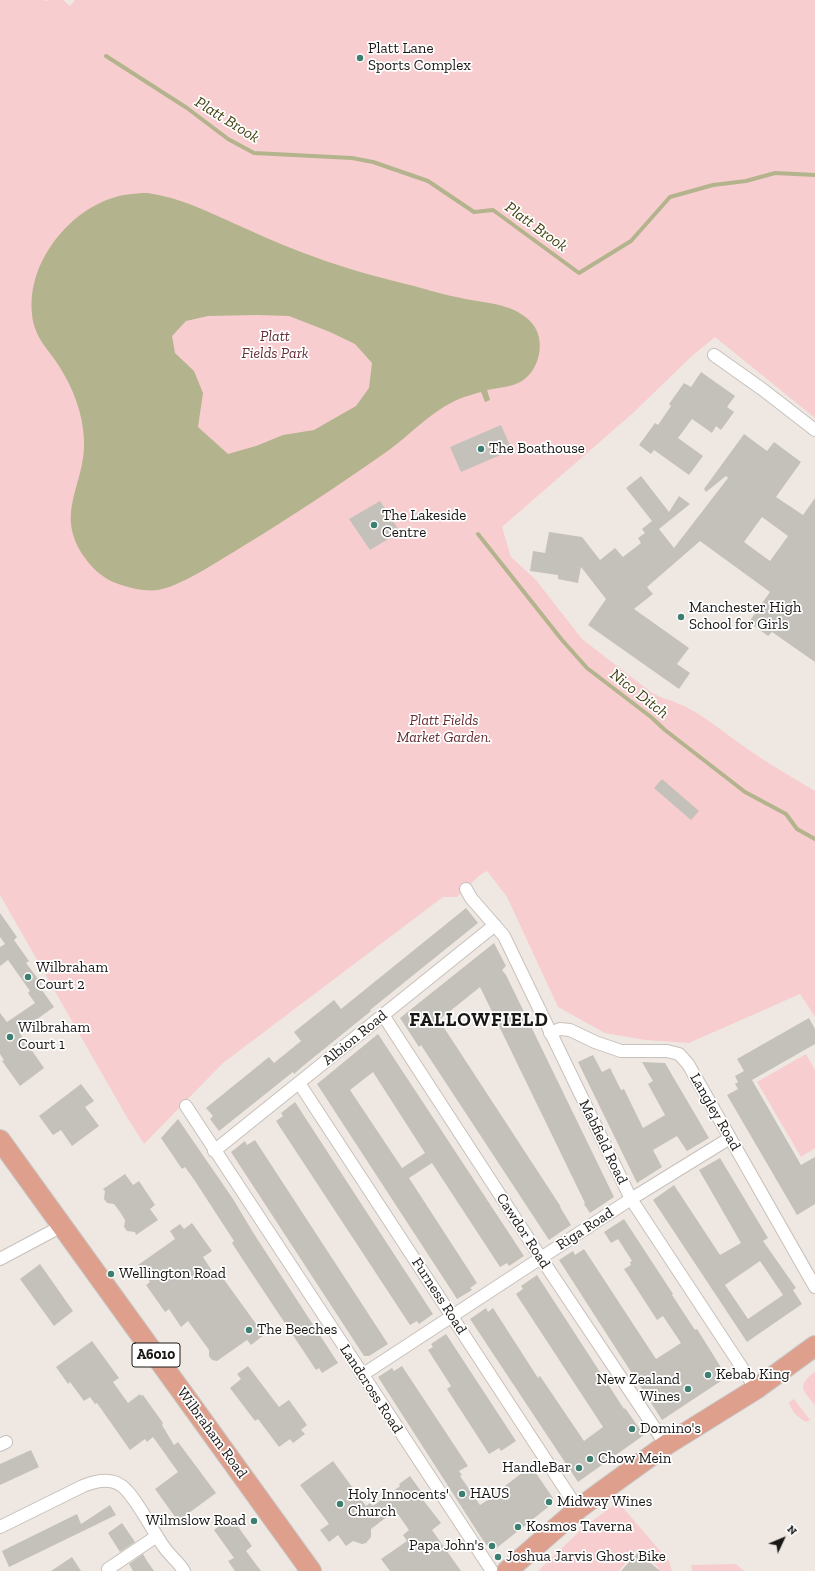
<!DOCTYPE html>
<style>
body{margin:0}
#map{position:relative;width:815px;height:1571px;overflow:hidden;background:#efe8e2;font-family:"Zilla Slab",serif}
canvas{display:block}
.north{position:absolute;left:763px;top:1519px;width:40px;height:40px;-webkit-text-stroke:3px #fff;paint-order:stroke;rotate:46deg;font-size:11px;font-weight:700;line-height:16px;text-align:center;color:#1a1816}
.north::after{content:'';display:block;margin:auto;width:14px;height:18px;background:#1a1816;clip-path:polygon(50% 0,100% 100%,50% 72%,0 100%)}
</style>
<div id="map">
<canvas width="815" height="1571"></canvas>
<div class="north">N</div>
</div>
<script>
const ctx = document.querySelector('canvas').getContext('2d');
ctx.lineJoin = 'round';
function paint(path, color) { ctx.fillStyle = color; ctx.fill(path, 'evenodd'); }
function strokePath(path, color, width, dash) { ctx.strokeStyle = color; ctx.lineWidth = width; ctx.lineCap = dash ? 'butt' : 'round'; ctx.setLineDash(dash || []); ctx.stroke(path); }
function drawText(font, color, halo, rows, align = 'center') {
  ctx.font = font + ' "Zilla Slab",serif'; ctx.lineWidth = 3.5; ctx.setLineDash([]); ctx.textBaseline = 'middle'; ctx.strokeStyle = halo; ctx.fillStyle = color; for (const [text, x, y, turn = 0] of rows) {
    ctx.save(); ctx.translate(x, y); ctx.rotate((+turn || 0) * Math.PI / 180); ctx.textAlign = isNaN(turn) ? turn : align; if (halo) ctx.strokeText(text, 0, 0); ctx.fillText(text, 0, 0); ctx.restore();
  }
}
paint(new Path2D(`
 M0 0H44L46 1 48 0H63L70 6 75 0H815V418L715 337 692 356 633 413 502 527 511 557 536 580 582 639 652 693C663 699 675 701 686 707 710 719 730 738 752 752 772 766 794 778 815 791V1017L800 994 689 1043 645 1040 605 1033 558 1007 507 897 487 871 479 876 457 897H443L223 1063 144 1144 125 1114 0 895Z
 M806 1054 815 1070V1148L801 1157 757 1082Z
 M815 1372V1405C803 1391 796 1385 815 1372Z
 M794 1399 810 1420 806 1422C797 1417 791 1411 789 1402Z
 M618 1502 669 1561 672 1571H658V1567L639 1550H636L619 1571H538L584 1527Z
 M736 1564 744 1571H692L691 1565Z`), '#f8cdcf');
paint(new Path2D(`
 M148 193C180 198 202 209 231 222 254 232 277 243 301 252 337 266 376 277 414 286 429 290 445 295 461 298 484 303 511 303 529 320 547 336 541 369 522 381 512 387 498 388 487 390L490 400 485 402 481 392C474 394 466 396 459 399 433 410 412 433 389 450 338 486 285 521 232 553 212 565 180 586 158 590 144 592 125 587 113 582 102 577 92 568 85 558 53 513 86 485 84 440 83 413 73 388 59 366 51 353 40 343 35 328 20 277 58 221 104 201 118 195 133 193 148 193ZM257 315 289 316 330 332 355 344 372 363 369 388 356 406 314 430 283 435 256 446 228 454 198 427 203 393 194 371 175 353 172 336 186 321 208 316Z`), '#b3b48d');
strokePath(new Path2D(`
 M106 56 187 108 228 139 254 153 352 158 373 162 428 181 474 212 493 210 579 273 631 241 670 197 713 185 746 181 775 173 815 175
 M478 534 562 640 587 668 651 717 665 730 745 792 786 814 797 829 815 839`), '#b3b48d', 4);
paint(new Path2D(`
 M701 372 735 396 727 407 734 412 721 430 716 426 712 433 692 419 678 438 703 456 689 475 654 450 651 454 639 445 655 423 658 425 671 406 669 404 684 383 691 387Z
 M501 425 512 450 461 472 450 447Z
 M744 434 767 451 774 442 801 462 776 497 803 515 815 498V662L772 632 768 636 749 622 770 592 700 541 647 587 653 594 634 609 689 648 677 664 690 673 679 689 588 625 606 599 581 567 578 583 558 579V575L530 571 533 551 545 553 549 532 582 537 600 560 615 548 623 557 641 543 638 538 645 533 642 529 652 521 626 488 641 476 669 512 679 496 690 504 659 529 674 548 728 478 726 476 706 492 704 489ZM762 517 788 536 770 561 744 542Z
 M380 501 400 532 370 550 349 519Z
 M662 779 699 811 691 820 654 788Z
 M466 908 478 923 370 1010 371 1011 303 1066 294 1074 293 1072 219 1131 210 1119 213 1116 206 1108 269 1057 274 1063 301 1041 294 1032 334 1000 341 1009Z
 M0 913 17 937 14 940 29 961 26 963 42 984 39 986 54 1007 19 1032 44 1068 20 1086 2 1061 4 1060 0 1054V1013L7 1022 35 1003 28 993 30 991 8 960 0 966V947L5 944 0 937Z
 M494 943 506 966 502 970 506 975 614 1197 590 1213 584 1204 585 1203 480 987 439 1020 561 1207H560L571 1225 549 1240 421 1045 419 1047 400 1018Z
 M809 1018 815 1029V1044L752 1080 801 1165 815 1157V1204L797 1215 727 1095 738 1089 735 1084 738 1082 735 1076 744 1071 737 1059Z
 M378 1034 524 1256 509 1266 507 1263 500 1267 432 1163 409 1178 477 1283 470 1288 472 1290 457 1299 317 1084ZM373 1072 425 1153 402 1168 350 1090Z
 M593 1055 602 1072 610 1068 621 1090 624 1089 643 1128 665 1115 648 1084 653 1081 642 1062 665 1063 709 1138 687 1151 677 1136 653 1150 662 1167 637 1183 578 1062Z
 M81 1084 94 1101 85 1107 99 1126 72 1146 61 1130 53 1135 39 1116Z
 M295 1102 433 1314 419 1324 417 1321 410 1325 276 1121 283 1116 281 1113Z
 M178 1119 233 1199 254 1234 338 1363 322 1373 319 1368 316 1370 243 1260 232 1243 234 1241 195 1181 185 1167 182 1169 161 1138Z
 M255 1140 388 1344 369 1356H364L231 1152 245 1141 247 1145Z
 M720 1158 768 1238 763 1241 796 1288 793 1290 802 1304 747 1342 653 1200 674 1185 720 1255 741 1243 699 1170ZM760 1261 783 1295 748 1319 725 1285Z
 M125 1174 133 1185 139 1181 155 1205 150 1209 158 1220 136 1235 135 1232 127 1231 124 1227 125 1220 120 1212 114 1204 107 1203 104 1199 105 1191 103 1189Z
 M624 1219 673 1294 672 1295 695 1330 697 1329 727 1377 662 1420 559 1260 573 1251 575 1255 584 1249 656 1359 681 1343 663 1316 657 1320 624 1269 631 1265 630 1262 632 1261 618 1239 611 1243 604 1232Z
 M192 1223 212 1251 203 1257 216 1277 220 1274 264 1335 251 1345 247 1340 217 1361 212 1360 209 1356V1350L188 1321 181 1327 169 1309 165 1312 146 1285 150 1282 138 1265 175 1239 170 1231 180 1224 184 1229Z
 M40 1264 73 1311 54 1326 20 1279Z
 M537 1275 624 1409 625 1408 644 1435 578 1482 470 1319 486 1308 488 1312 493 1308 538 1378 540 1376 584 1441 603 1427 516 1294 523 1289 521 1286Z
 M446 1334 516 1441 501 1451 499 1448 489 1454 447 1389 451 1386 428 1350 433 1347 431 1344Z
 M92 1341 119 1378 113 1382 128 1403 140 1394 141 1396 143 1395 163 1423 162 1425 174 1445 178 1442 216 1493 178 1521 155 1489 178 1472 153 1437 147 1442 145 1439 130 1450 97 1403 95 1404 90 1397 84 1401 70 1382 68 1384 56 1367Z
 M248 1366 279 1407 289 1400 307 1425 301 1430 305 1434 293 1443 290 1439 279 1447 258 1419 255 1421 230 1388 241 1379 237 1374Z
 M402 1366 468 1466 459 1471 462 1475 460 1476 480 1505 502 1491 501 1489 531 1466 553 1498 552 1504 494 1550 489 1549 477 1531 378 1377 392 1368 394 1371Z
 M31 1450 39 1467 0 1485V1464Z
 M333 1461 366 1506 370 1503 373 1506 400 1486 399 1484 410 1476 423 1494 420 1496 441 1523 432 1530 461 1571H390L381 1559 407 1541 403 1535 409 1530 397 1513 390 1518 388 1516 371 1529V1537L366 1543 362 1544 353 1541 346 1546 338 1535 329 1542 320 1530 329 1524 300 1485Z
 M110 1505 116 1515 9 1567 2 1551 77 1514 81 1524Z
 M231 1517 252 1546 246 1551 261 1571H235L228 1561 234 1558 214 1530Z
 M122 1523 135 1542 120 1552 108 1533Z
 M638 1552 660 1571H621Z
 M143 1554 147 1561 154 1571H133L129 1564Z
 M72 1557 81 1571H51Z`), '#c4c1ba');
const minor = new Path2D(`
 M714 355 762 389 815 430
 M466 889 471 898 504 936 631 1199 756 1389
 M383 1015 541 1258 666 1445
 M550 1033 560 1029 570 1030 595 1042 621 1051H667L679 1054 688 1064 815 1287
 M299 1083 578 1509
 M186 1106 492 1571
 M214 1151 495 925
 M0 1259 62 1226
 M362 1375 631 1199 730 1138
 M0 1445 6 1442
 M0 1527 83 1486C95 1481 110 1477 122 1486 136 1497 153 1532 164 1547 170 1556 178 1561 184 1571
 M108 1569 157 1536`);
const trunk = new Path2D(`
 M0 1140 311 1571
 M507 1571 578 1509 601 1492 666 1445 756 1389 815 1346`);
strokePath(minor, '#c7c0bb', 14);
strokePath(trunk, '#c8c8c7', 22);
strokePath(minor, '#fff', 12);
strokePath(trunk, '#de9f8c', 20);
for (const [x, y, r, color] of [
 [360,58,4,"#3c7f71"],
 [481,449,4,"#3c7f71"],
 [374,525,4,"#3c7f71"],
 [681,617,4,"#3c7f71"],
 [28,977,4,"#3c7f71"],
 [10,1037,4,"#3c7f71"],
 [111,1274,4,"#3c7f71"],
 [249,1330,4,"#3c7f71"],
 [708,1375,4,"#3c7f71"],
 [688,1389,4,"#3c7f71"],
 [632,1429,4,"#3c7f71"],
 [590,1459,4,"#3c7f71"],
 [579,1468,4,"#3c7f71"],
 [462,1494,4,"#3c7f71"],
 [549,1502,4,"#3c7f71"],
 [340,1504,4,"#3c7f71"],
 [254,1521,4,"#3c7f71"],
 [518,1527,4,"#3c7f71"],
 [492,1546,4,"#3c7f71"],
 [498,1557,4,"#3c7f71"]
]) { const dot = new Path2D(); dot.arc(x, y, r, 0, 2 * Math.PI); ctx.fillStyle = color; ctx.fill(dot); strokePath(dot, '#fff', 1.5); }
for (const [x, y, w] of [
 [156,1355,48]
]) { const box = new Path2D(); box.roundRect(x - w / 2, y - 12, w, 24, 3); ctx.fillStyle = '#fff'; ctx.fill(box); strokePath(box, '#1a1816', 1); }
drawText('bold 14px', '#1a1816', null, [
 ["A6010",156,1355]
]);
drawText('15px', '#1a1816', '#fff', [
 ["Platt Lane",368,49],
 ["Sports Complex",368,66],
 ["The Boathouse",489,449],
 ["The Lakeside",382,516],
 ["Centre",382,533],
 ["Manchester High",689,608],
 ["School for Girls",689,625],
 ["Wilbraham",36,968],
 ["Court 2",36,985],
 ["Wilbraham",18,1028],
 ["Court 1",18,1045],
 ["Wellington Road",119,1274],
 ["The Beeches",257,1330],
 ["Kebab King",716,1375],
 ["New Zealand",680,1380,"right"],
 ["Wines",680,1397,"right"],
 ["Domino's",640,1429],
 ["Chow Mein",598,1459],
 ["HandleBar",571,1468,"right"],
 ["HAUS",470,1494],
 ["Holy Innocents'",348,1495],
 ["Church",348,1512],
 ["Midway Wines",557,1502],
 ["Wilmslow Road",246,1521,"right"],
 ["Kosmos Taverna",526,1527],
 ["Papa John's",484,1546,"right"],
 ["Joshua Jarvis Ghost Bike",506,1557]
], 'left');
drawText('italic 15px', '#672d34', '#fff', [
 ["Platt",275,337],
 ["Fields Park",275,354],
 ["Platt Fields",444,721],
 ["Market Garden.",444,738]
]);
drawText('15px', '#1a1816', '#fff', [
 ["Albion Road",355,1038,-39],
 ["Langley Road",715,1112,60],
 ["Mabfield Road",603,1142,64],
 ["Riga Road",585,1229,-33],
 ["Cawdor Road",523,1231,57],
 ["Furness Road",439,1296,57],
 ["Landcross Road",371,1389,57],
 ["Wilbraham Road",212,1433,54]
]);
drawText('italic 16px', '#424112', '#fff', [
 ["Platt Brook",227,120,32],
 ["Platt Brook",536,227,36],
 ["Nico Ditch",639,694,38]
]);
ctx.letterSpacing = '1px';
drawText('bold 19px', '#1a1816', '#fff', [
 ["FALLOWFIELD",479,1021]
]);
ctx.letterSpacing = '0px';
</script>
